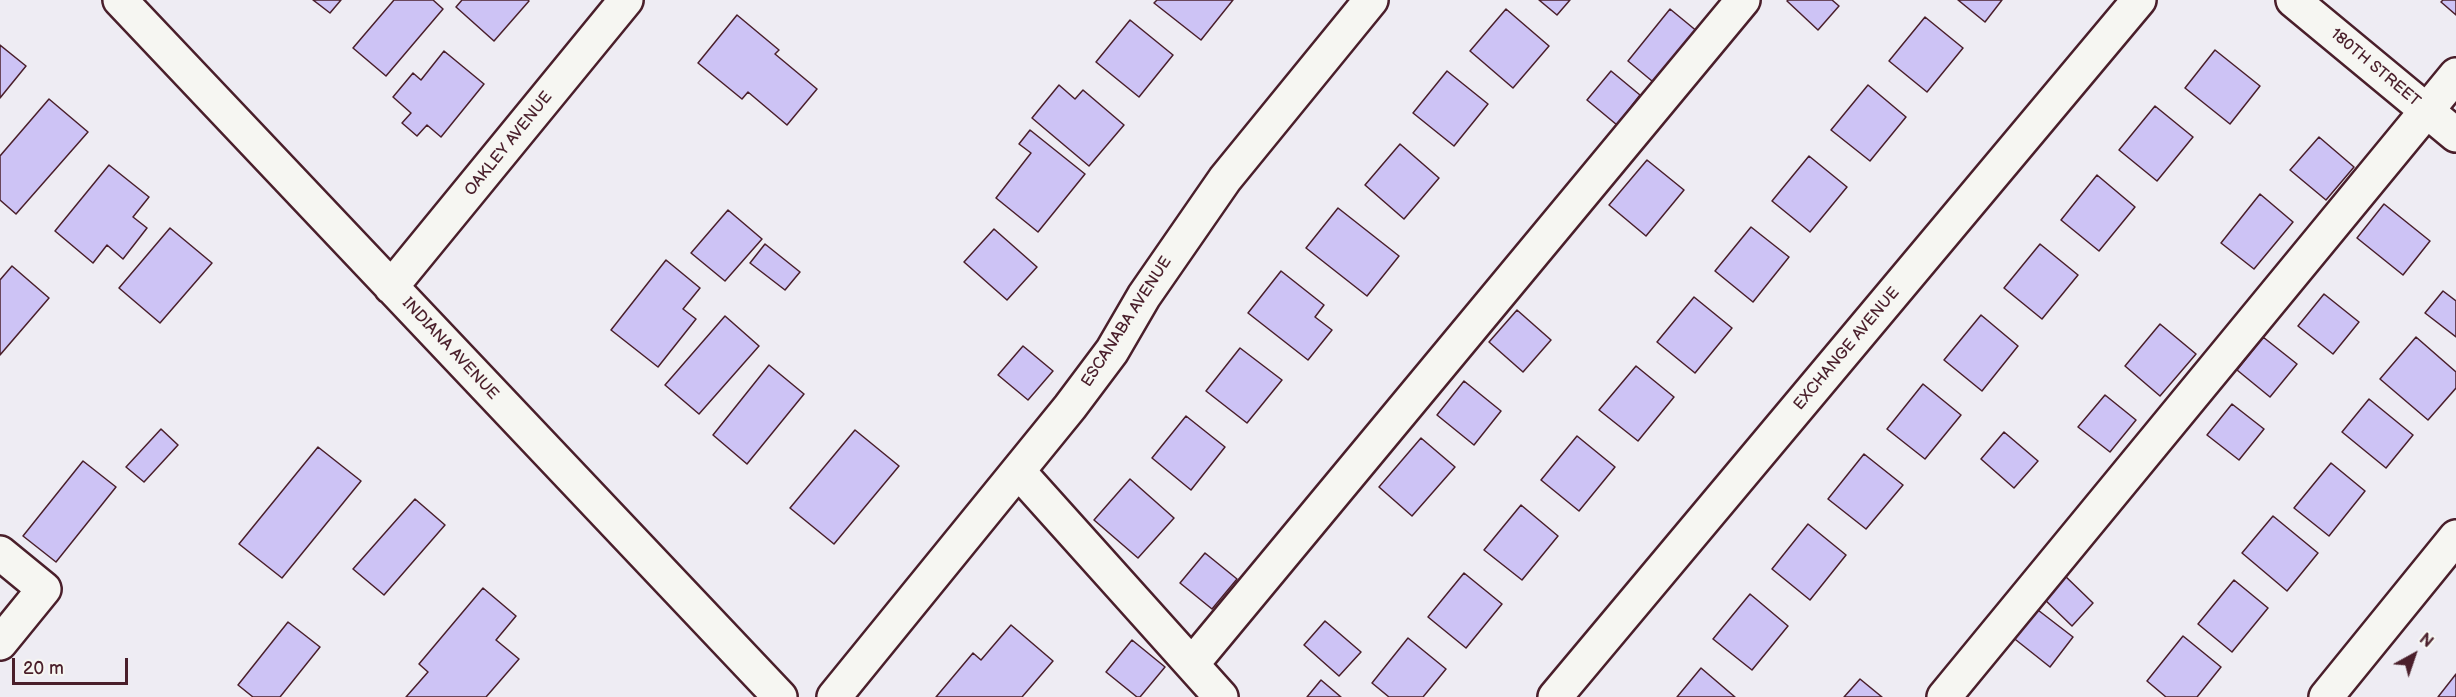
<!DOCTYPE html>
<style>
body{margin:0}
#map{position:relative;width:2456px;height:697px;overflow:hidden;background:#eeecf3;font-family:"Balsamiq Sans",sans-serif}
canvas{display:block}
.north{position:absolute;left:2384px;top:625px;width:60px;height:60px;-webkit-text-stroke:4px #f6f6f2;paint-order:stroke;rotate:40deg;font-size:16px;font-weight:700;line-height:24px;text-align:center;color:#4a1f2b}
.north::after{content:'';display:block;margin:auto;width:21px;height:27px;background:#4a1f2b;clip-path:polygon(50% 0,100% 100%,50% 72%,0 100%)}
.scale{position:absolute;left:12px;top:658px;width:116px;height:27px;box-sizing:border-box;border:3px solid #4a1f2b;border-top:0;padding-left:8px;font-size:18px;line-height:21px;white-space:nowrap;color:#4a1f2b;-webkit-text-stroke:4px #f6f6f2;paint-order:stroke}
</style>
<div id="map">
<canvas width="2456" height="697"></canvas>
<div class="north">N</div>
<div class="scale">20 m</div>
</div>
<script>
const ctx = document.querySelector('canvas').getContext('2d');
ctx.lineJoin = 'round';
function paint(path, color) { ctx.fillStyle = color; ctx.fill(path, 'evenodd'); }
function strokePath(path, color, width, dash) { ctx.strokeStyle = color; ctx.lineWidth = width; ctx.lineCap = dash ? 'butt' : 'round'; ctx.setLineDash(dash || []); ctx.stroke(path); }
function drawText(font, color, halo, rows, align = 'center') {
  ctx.font = font + ' "Balsamiq Sans",sans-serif'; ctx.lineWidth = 5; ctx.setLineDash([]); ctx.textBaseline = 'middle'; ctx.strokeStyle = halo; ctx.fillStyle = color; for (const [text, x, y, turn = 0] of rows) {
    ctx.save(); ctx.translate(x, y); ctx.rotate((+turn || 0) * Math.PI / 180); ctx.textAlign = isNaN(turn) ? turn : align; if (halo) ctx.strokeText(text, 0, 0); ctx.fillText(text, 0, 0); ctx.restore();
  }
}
const building = new Path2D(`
 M313 0H341L330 13Z
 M394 0H433L443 9 386 76 353 48Z
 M462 0H528L529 1 494 41 456 7Z
 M1157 0H1233L1201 40 1154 3Z
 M1539 0H1570L1557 15Z
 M1788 0H1832L1839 6 1818 30 1787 1Z
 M1958 0H2002L1985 22Z
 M2443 0H2456V15L2441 2Z
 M1506 9 1549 46 1513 88 1470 51Z
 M1670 9 1704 37 1658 86 1628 61Z
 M737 15 779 50 775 54 817 89 787 125 748 92 742 99 698 63Z
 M1925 17 1963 48 1927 92 1889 61Z
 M1130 20 1173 55 1139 97 1096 62Z
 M0 45 26 66 0 98Z
 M2215 50 2260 86 2230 124 2185 88Z
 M444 51 484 84 441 137 427 125 417 136 402 123 411 113 393 97 413 73 421 80Z
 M1447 71 1488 104 1454 146 1413 113Z
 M1611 71 1640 95 1617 125 1587 100Z
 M1059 85 1075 99 1083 90 1124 125 1089 166 1032 118Z
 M1868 85 1906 117 1870 161 1831 130Z
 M49 99 88 132 16 214 0 200V156Z
 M2155 106 2193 137 2157 181 2119 150Z
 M1030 130 1085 174 1038 232 996 198 1031 153 1019 144Z
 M2319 137 2354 167 2326 200 2290 170Z
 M1400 144 1439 178 1404 219 1365 185Z
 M1809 156 1847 187 1810 232 1772 201Z
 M1647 160 1684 190 1646 236 1609 205Z
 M109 165 149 197 133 217 147 228 123 259 107 245 93 263 55 231Z
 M2097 175 2135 207 2099 251 2061 220Z
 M2260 194 2293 222 2254 269 2221 243Z
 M2384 204 2430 241 2403 275 2357 238Z
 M1338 208 1399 256 1367 296 1306 248Z
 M728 210 762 239 725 281 691 253Z
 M1751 227 1789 257 1753 302 1715 271Z
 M170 228 212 263 160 323 119 288Z
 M994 229 1037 267 1007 300 964 262Z
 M765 244 800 272 785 290 750 263Z
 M2040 244 2078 275 2042 319 2004 288Z
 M666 260 700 288 683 309 696 319 658 367 611 330Z
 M12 266 49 298 0 355V280Z
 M1281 271 1324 305 1315 317 1332 330 1308 360 1248 313Z
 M2443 291 2456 301V337L2425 313Z
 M2324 294 2359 322 2333 354 2298 326Z
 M1694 297 1732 328 1695 373 1657 342Z
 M1517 310 1551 340 1523 372 1489 342Z
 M1981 315 2018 346 1982 391 1944 360Z
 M725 316 759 346 699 414 665 385Z
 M2160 324 2196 354 2160 396 2125 366Z
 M2263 337 2297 364 2270 397 2237 370Z
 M2416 337 2456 372V388L2428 420 2380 379Z
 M1023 346 1053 371 1028 400 998 375Z
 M1240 348 1282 380 1247 423 1206 391Z
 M769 365 804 394 747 464 713 435Z
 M1636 366 1674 397 1638 441 1599 410Z
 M1464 381 1501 411 1474 445 1437 415Z
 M1923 384 1961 415 1925 459 1887 429Z
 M2105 395 2136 420 2110 452 2078 427Z
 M2369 399 2413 435 2386 468 2342 432Z
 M2232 404 2264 429 2239 460 2207 435Z
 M1186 416 1225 447 1191 490 1152 458Z
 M161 429 178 445 144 482 126 467Z
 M855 430 899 466 834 544 790 508Z
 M2004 432 2038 461 2014 488 1981 459Z
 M1577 436 1615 467 1579 511 1541 480Z
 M1421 438 1455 467 1412 516 1379 487Z
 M318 447 361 481 282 578 239 544Z
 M1864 454 1903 485 1866 529 1828 499Z
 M83 461 116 487 56 562 23 536Z
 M2331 463 2365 491 2329 536 2294 508Z
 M1130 479 1174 518 1138 558 1094 520Z
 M415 499 445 525 384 595 353 569Z
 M1521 505 1558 536 1522 580 1484 550Z
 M2273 516 2318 553 2287 591 2242 553Z
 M1808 524 1846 555 1810 600 1772 569Z
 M1205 553 1237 579 1212 609 1180 583Z
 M1464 573 1502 604 1466 648 1428 617Z
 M2062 573 2093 603 2072 626 2041 596Z
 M2234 580 2268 608 2232 652 2198 624Z
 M483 588 516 616 496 640 519 659 486 697H406L428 672 419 664Z
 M1750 594 1788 626 1752 670 1713 639Z
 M2034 607 2073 637 2050 667 2011 636Z
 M1325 621 1361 652 1339 676 1304 645Z
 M288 622 320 647 280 697H253L238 685Z
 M1011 625 1053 661 1022 697H936L973 653 981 660Z
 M2183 636 2221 667 2197 697H2166L2147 681Z
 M1408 638 1446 669 1423 697H1389L1372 683Z
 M1132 640 1165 667 1140 697H1137L1106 672Z
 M1701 668 1735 697H1677Z
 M2456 674V697H2438Z
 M1860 679 1882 697H1844Z
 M1321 680 1341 697H1307Z`);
paint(building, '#cdc3f5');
strokePath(building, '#4a1f2b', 1.5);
const minor = new Path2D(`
 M120 0 780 697
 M2293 0 2456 135
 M391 287 626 0
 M1018 471 1221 697
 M0 553 44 589 0 643
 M1192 664 1743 0
 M834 697 1070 407 1112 351 1144 296 1225 179 1371 0
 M1555 697 2139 0
 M1944 697 2456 75
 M2326 697 2456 537`);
strokePath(minor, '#4a1f2b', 38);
strokePath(minor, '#f6f6f2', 33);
drawText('16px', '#4a1f2b', '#f6f6f2', [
 ["180TH STREET",2375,68,40],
 ["OAKLEY AVENUE",509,144,-51],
 ["ESCANABA AVENUE",1127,322,-57],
 ["INDIANA AVENUE",450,349,47],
 ["EXCHANGE AVENUE",1847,349,-50]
]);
</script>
